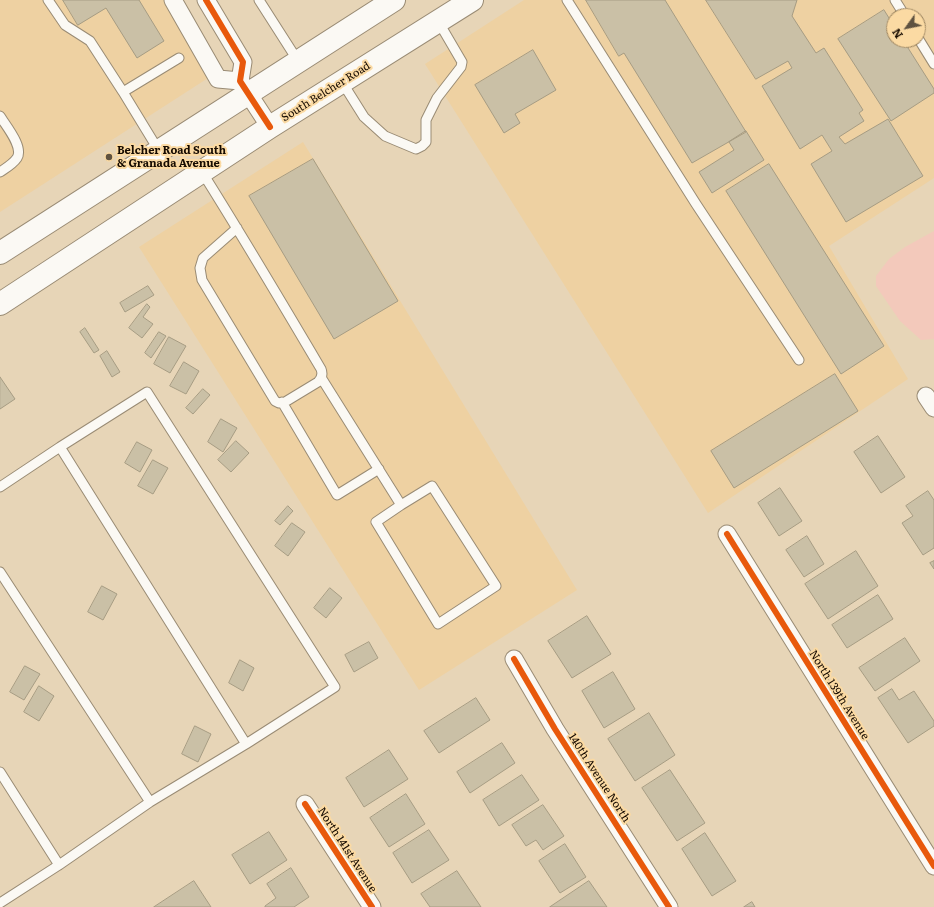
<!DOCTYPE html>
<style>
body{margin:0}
#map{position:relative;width:934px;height:907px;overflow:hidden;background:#e7d5b7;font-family:Literata,serif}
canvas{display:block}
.north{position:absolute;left:886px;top:8px;width:40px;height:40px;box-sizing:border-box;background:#fbdaa3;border:1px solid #9f8762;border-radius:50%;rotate:237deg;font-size:11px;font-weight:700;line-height:16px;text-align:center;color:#160b00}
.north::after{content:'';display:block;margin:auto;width:14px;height:18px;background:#5f5240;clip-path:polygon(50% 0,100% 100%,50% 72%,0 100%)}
</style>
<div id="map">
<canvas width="934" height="907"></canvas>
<div class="north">N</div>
</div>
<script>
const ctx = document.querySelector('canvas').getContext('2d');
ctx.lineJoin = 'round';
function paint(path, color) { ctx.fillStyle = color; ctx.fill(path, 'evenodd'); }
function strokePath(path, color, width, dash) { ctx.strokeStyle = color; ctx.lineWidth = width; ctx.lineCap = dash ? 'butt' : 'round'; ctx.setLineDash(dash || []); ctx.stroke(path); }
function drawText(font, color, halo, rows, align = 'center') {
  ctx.font = font + ' Literata,serif'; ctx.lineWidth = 4; ctx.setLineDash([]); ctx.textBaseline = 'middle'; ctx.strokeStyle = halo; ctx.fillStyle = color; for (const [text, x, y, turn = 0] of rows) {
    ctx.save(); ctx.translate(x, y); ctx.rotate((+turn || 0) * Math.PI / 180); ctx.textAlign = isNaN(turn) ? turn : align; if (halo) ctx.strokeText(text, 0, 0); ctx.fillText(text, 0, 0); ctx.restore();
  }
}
paint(new Path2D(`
 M0 0H176L219 71 0 212Z
 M524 0H934V178L829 246 908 379 708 513 425 64ZM894 16H918V40H894Z
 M303 142 577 590 419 690 139 247Z`), '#eed1a2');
paint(new Path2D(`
 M934 231V339L921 340 900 321 876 286V276L889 259 905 247Z`), '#f3c9bb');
const building = new Path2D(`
 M63 0H139L164 41 137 58 106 8 78 25Z
 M586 0H665L746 132 692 163 624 53 619 56Z
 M706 0H797L792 16 816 53 824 48 863 110 859 113 864 121 839 137 845 144 888 119 923 176 846 222 811 164 832 151 822 135 800 149 762 86 792 68 788 61 756 79Z
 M884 10 894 26V40H903L934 89V93L891 121 838 39Z
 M533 50 556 90 515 114 520 123 504 133 475 85Z
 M746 131 764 160 712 193 699 172 734 150 729 142Z
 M313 159 398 301 334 339 249 196Z
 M769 164 884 346 841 374 726 191Z
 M148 286 154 295 125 312 120 303Z
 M147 304 150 307 143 317 153 324 142 338 129 328Z
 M85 328 99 350 94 353 80 332Z
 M159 332 166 336 151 358 145 353Z
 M169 337 186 346 170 373 154 364Z
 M107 351 120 372 112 377 100 356Z
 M184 362 199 371 186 394 170 386Z
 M835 374 858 411 734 488 711 451Z
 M0 377 15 399 0 409Z
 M203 389 210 395 193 414 186 408Z
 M221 419 237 428 223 452 208 442Z
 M878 436 905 477 881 493 854 452Z
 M236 441 249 453 231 472 218 460Z
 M137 442 152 450 140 472 125 463Z
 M153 460 168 468 153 494 138 486Z
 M780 488 802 521 779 536 758 503Z
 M928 491 934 500V548L923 555 902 523 913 516 906 506Z
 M288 506 293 511 280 525 275 521Z
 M292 523 305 532 288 556 275 546Z
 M807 536 824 564 804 577 786 550Z
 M856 551 878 586 828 619 805 584Z
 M934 561V569L930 563Z
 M102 586 117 594 103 620 88 612Z
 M330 588 342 598 326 618 314 608Z
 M878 595 893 619 847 648 832 625Z
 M587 616 611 654 572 678 548 641Z
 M905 638 920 661 875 691 859 668Z
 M369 642 378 658 354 672 345 655Z
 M240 660 254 668 243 691 229 683Z
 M25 666 40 674 24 700 10 692Z
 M613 672 635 709 604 728 582 691Z
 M39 686 54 696 39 721 24 712Z
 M892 689 899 700 914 691 934 721V726L908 743 878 698Z
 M476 698 490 720 439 753 424 731Z
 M649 713 675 755 635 781 608 739Z
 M195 726 211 734 198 762 182 754Z
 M502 743 515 763 470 793 457 772Z
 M389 750 408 779 364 807 346 778Z
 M670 770 705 823 677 841 642 788Z
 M522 775 539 800 499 826 483 800Z
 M406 794 425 824 389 847 370 818Z
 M543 805 564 836 543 850 536 840 526 846 512 825Z
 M429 830 449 860 412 883 393 853Z
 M269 832 287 860 250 884 232 855Z
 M705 833 736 881 712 896 682 849Z
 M565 844 586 877 560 893 539 861Z
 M291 868 309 897 294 907H265V906L276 898 267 884Z
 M457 871 481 907H430L421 894Z
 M194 881 211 907H154Z
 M589 881 607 907H550Z
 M752 902 755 907H744Z`);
paint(building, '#cac0a6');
strokePath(building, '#a69c83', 1);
const lane = new Path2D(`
 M48 0 65 25 90 41 123 92
 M259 0 298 61
 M567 0 696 204 799 360
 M895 0 905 16
 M918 38 934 64
 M342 82 364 117 385 136 416 149 422 146 426 142V120L437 98 461 67 462 62 438 21
 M0 116C6 126 24 147 17 158 13 164 6 168 0 172
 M159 151 123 92 179 58
 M202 172C243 237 282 303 321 369 323 374 322 378 318 382L285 402 279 403 275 401 202 280 200 268 203 258 237 228
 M322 379 401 505 432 486 496 586 438 624 376 522 401 505
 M282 402 337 495 379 469
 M60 447 246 744
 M0 487 60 447 147 392 335 687 246 744 150 802 59 865 0 903
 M0 572 150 802
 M0 772 59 865`);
const street = new Path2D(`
 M173 0 218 79 240 81
 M206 0 243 62 240 81 270 127
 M926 396 934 408
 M727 534 934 866
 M514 659 555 729 669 907
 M305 804 372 907`);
const secondary = new Path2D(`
 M0 253 394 0
 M0 304 270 127 472 0`);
strokePath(lane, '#998b74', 11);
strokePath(street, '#998b74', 19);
strokePath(secondary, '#998b74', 24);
strokePath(lane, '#fbf9f4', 9);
strokePath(street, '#fbf9f4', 17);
strokePath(secondary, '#fbf9f4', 22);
strokePath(new Path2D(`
 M206 0 243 62 240 81 270 127
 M727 534 934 866
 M514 659 555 729 669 907
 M305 804 372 907`), '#e8590c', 6);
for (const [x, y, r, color] of [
 [109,157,4,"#5f5240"]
]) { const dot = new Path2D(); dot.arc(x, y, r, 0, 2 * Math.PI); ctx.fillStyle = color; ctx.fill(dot); strokePath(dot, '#fbdaa3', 1.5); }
drawText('11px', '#160b00', '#fbdaa3', [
 ["South Belcher Road",326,92,-32],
 ["North 139th Avenue",839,695,58],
 ["140th Avenue North",599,778,57],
 ["North 141st Avenue",347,850,57]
]);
drawText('bold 11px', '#160b00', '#fbdaa3', [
 ["Belcher Road South",117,151],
 ["& Granada Avenue",117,164]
], 'left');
</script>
